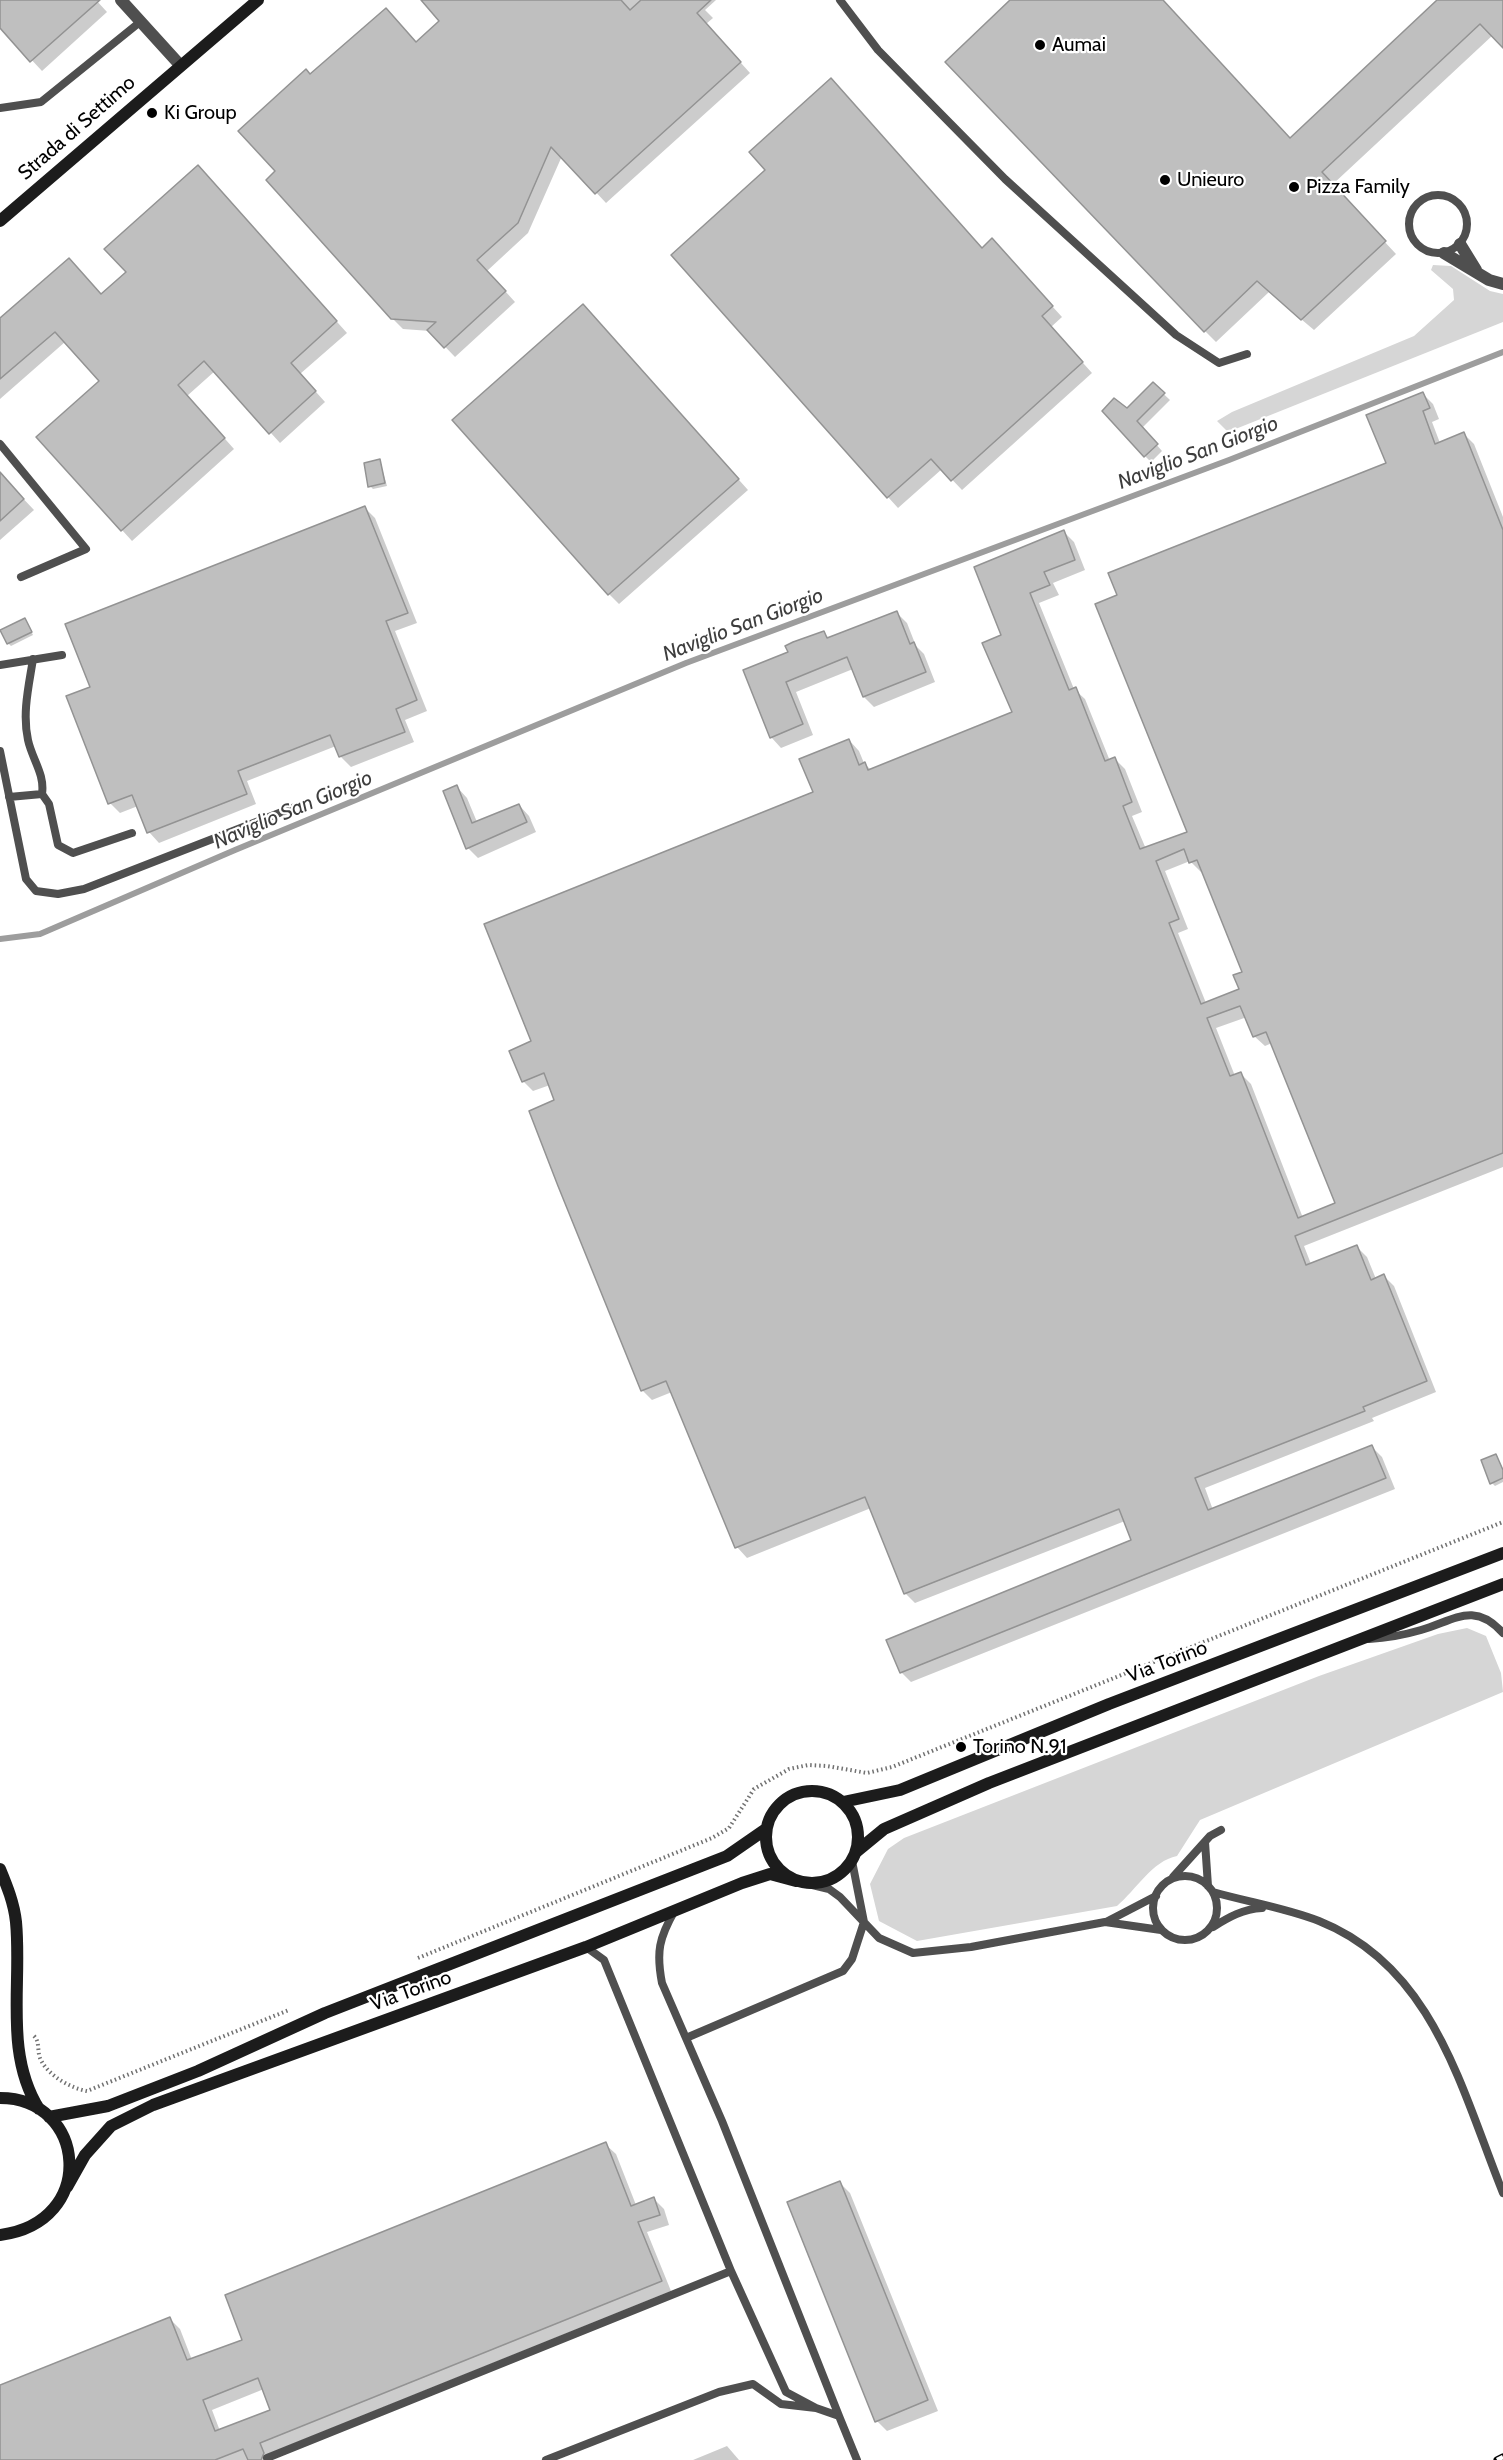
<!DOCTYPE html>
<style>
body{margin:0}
canvas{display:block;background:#fff}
</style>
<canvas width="1503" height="2460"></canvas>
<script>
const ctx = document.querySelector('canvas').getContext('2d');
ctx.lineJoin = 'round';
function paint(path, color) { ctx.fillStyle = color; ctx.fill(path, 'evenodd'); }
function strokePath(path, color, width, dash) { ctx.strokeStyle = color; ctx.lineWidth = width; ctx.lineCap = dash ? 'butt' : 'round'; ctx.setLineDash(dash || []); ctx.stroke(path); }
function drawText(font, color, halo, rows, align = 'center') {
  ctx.font = font + ' Cabin,sans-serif'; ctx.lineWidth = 4.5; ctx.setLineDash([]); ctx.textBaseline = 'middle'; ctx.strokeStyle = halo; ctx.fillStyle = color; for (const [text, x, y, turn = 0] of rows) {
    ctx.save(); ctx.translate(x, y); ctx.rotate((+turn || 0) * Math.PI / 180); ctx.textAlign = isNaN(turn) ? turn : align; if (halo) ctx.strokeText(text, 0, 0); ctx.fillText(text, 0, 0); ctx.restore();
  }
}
paint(new Path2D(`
 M1433 265 1451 266 1490 291 1503 294V322L1228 432 1217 421 1232 412 1414 336 1454 300 1453 289 1431 270Z
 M1467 1628 1486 1636 1501 1673 1503 1692 1200 1820 1177 1856C1152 1861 1136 1890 1117 1906L917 1941 879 1921 870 1884 888 1849 904 1838 1319 1676 1438 1634Z`), '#d6d6d6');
paint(new Path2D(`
 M0 0H96L107 12 42 71 0 26Z
 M423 0H716L705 10 713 18 706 24 750 73 606 203 562 156 528 233 487 271 515 302 455 357 430 331 403 329 392 318 277 171 311 76 416 44 441 21Z
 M1013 0H1162L1291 139 1439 0H1503V46L1493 35 1332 185 1396 254 1314 330 1269 292 1216 342 1205 331Z
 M208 178 347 333 300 374 325 402 280 443 215 371 187 396 234 449 132 541 38 438 101 381 65 342 0 399V320L102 296 128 272Z
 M983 249 1002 251 1062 317 1051 327 1092 373 962 490 942 469 898 508 888 497Z
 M593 316 748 490 619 604 609 594Z
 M1153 384 1170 400 1142 428 1162 451 1151 462 1145 456 1127 410Z
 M1423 394 1433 404 1439 419 1432 422 1440 443 1464 434 1474 444 1503 517V1167L1304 1246 1311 1264 1357 1247 1367 1257 1376 1279 1384 1276 1394 1286 1436 1392 1372 1418 1374 1421 1205 1488 1213 1510 1372 1447 1382 1457 1395 1489 911 1682 901 1672 1133 1541 1125 1521 915 1603 905 1593 871 1508 747 1558 737 1547 672 1392 652 1400 642 1390 556 1101 550 1085 533 1091 523 1081 533 1042 815 793 849 740 859 751 864 763 871 770 1014 713 1003 636 1064 532 1074 542 1085 570 1053 583 1059 595 1039 603 1074 689 1085 699 1110 761 1115 759 1125 769 1142 812 1132 816 1146 849 1189 833ZM1190 861 1201 872 1204 871 1244 973 1241 989 1206 1003 1178 933 1188 929 1165 871ZM1247 1017 1254 1036 1265 1046 1272 1043 1337 1204 1303 1218 1251 1084 1241 1074 1235 1076 1216 1028Z
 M380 461 387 486 373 489 370 486Z
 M0 474 34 510 0 540Z
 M365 508 375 518 417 623 395 631 427 711 405 720 414 742 351 767 340 756 336 746 247 781 256 804 159 843 149 832 138 806 120 813 110 803 92 687Z
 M896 612 907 623 916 646 924 654 935 682 874 707 864 697 853 669 796 692 813 735 781 748 771 737 789 653 824 633 830 639Z
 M27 623 33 635 11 646 8 643Z
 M457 787 467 798 477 822 519 805 529 816 536 832 478 858 468 848Z
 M1496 1455 1503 1469V1482L1495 1486 1492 1483Z
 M605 2144 616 2154 636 2205 654 2199 664 2209 669 2225 647 2232 671 2291 270 2453 272 2460H0V2387L170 2319 180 2329 192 2360 244 2340ZM264 2389 272 2410 220 2431 212 2410Z
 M840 2183 850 2193 938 2411 887 2431 877 2421Z
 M727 2446 739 2460H693Z`), '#0003');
strokePath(new Path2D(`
 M0 939 40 934 235 850 686 663 1229 460 1503 352`), '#9d9d9d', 6);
const building = new Path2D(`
 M0 0H100L30 62 0 28Z
 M421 0H621L630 10 641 0H711L697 13 741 62 595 194 551 147 518 223 477 260 506 291 444 348 427 330 436 322 391 319 266 180 275 171 238 131 306 69 310 74 386 8 416 42 439 21Z
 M1010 0H1163L1290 138 1437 0H1503V48L1480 24 1322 172 1386 241 1301 320 1257 281 1204 332 945 62Z
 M831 78 982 248 992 238 1053 306 1042 316 1083 362 951 481 931 459 887 498 671 255 765 170 749 152Z
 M198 165 337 321 291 363 316 391 269 434 204 361 178 385 225 438 121 531 36 437 99 381 55 332 0 379V318L69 258 101 294 126 272 104 249Z
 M583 304 739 479 608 595 452 420Z
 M1153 382 1165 393 1137 421 1158 444 1144 457 1102 411 1114 398 1127 408Z
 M1423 392 1430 408 1423 411 1435 444 1464 432 1503 530V1153L1295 1236 1306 1265 1357 1245 1371 1280 1384 1274 1427 1381 1363 1407 1365 1411 1195 1478 1208 1510 1372 1445 1386 1478 900 1673 886 1640 1131 1540 1119 1509 904 1594 865 1497 735 1548 666 1381 641 1391 558 1186 529 1111 554 1100 544 1073 522 1082 509 1051 531 1041 484 924 813 792 799 759 849 739 859 765 865 762 868 770 1012 712 982 643 1001 635 974 567 1064 530 1075 560 1044 572 1050 585 1030 593 1069 690 1076 687 1105 761 1115 757 1132 802 1123 806 1140 849 1187 832 1095 604 1117 595 1108 573 1386 463 1366 415ZM1184 849 1189 863 1197 860 1242 972 1233 975 1239 989 1201 1004 1169 923 1179 919 1156 861ZM1240 1006 1253 1037 1266 1032 1335 1203 1298 1218 1241 1072 1230 1076 1207 1018Z
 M380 459 385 483 368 487 364 463Z
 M0 472 24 499 0 521Z
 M365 506 408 613 386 621 417 700 396 709 405 732 339 757 330 735 238 771 247 794 147 833 132 795 108 804 66 696 90 687 65 624Z
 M897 611 910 644 914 642 926 672 863 697 847 657 786 682 803 724 770 738 743 670 788 652 785 646 793 642 824 631 827 638Z
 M25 618 32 632 7 644 0 630Z
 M457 785 472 823 519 804 527 822 466 849 443 791Z
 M1496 1454 1503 1470V1478L1490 1484 1481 1460Z
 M606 2142 631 2206 654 2197 660 2215 638 2222 662 2281 260 2443 264 2453 261 2460H248L243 2449 215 2460H0V2385L170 2317 187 2360 242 2340 225 2295ZM258 2378 270 2410 215 2431 203 2400Z
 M840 2181 928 2400 875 2422 787 2202Z`);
paint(building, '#bfbfbf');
strokePath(building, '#939393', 1.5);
strokePath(new Path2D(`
 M418 1958 712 1838 729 1828 754 1789 789 1769 808 1765 827 1766 867 1773 892 1767 1503 1522
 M34 2036C40 2042 37 2050 40 2058 47 2075 70 2088 87 2091L289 2010`), '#717171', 4, [1.5, 3]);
strokePath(new Path2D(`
 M840 0 878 50 1005 179 1176 335 1219 363 1247 354
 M0 108 41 102 140 22
 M1409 224a29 29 0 1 1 58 0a29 29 0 1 1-58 0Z
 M0 444 86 549 21 577
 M33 659C29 685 22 713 28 740 32 759 45 774 42 794
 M0 665 62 655
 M0 751 26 879 36 891 58 894 84 889 292 808
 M9 797 42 794 49 804 58 845 73 853 132 833
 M1369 1639C1388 1638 1404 1635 1421 1630 1455 1620 1474 1601 1503 1633
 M1205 1842 1208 1886
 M1153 1908a32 32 0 1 1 64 0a32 32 0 1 1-64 0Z
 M1173 1877 1210 1836 1221 1830
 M804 1883 829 1889 840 1897 879 1938 913 1953 971 1947 1105 1922 1161 1930
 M1213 1892C1248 1902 1286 1908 1319 1921 1434 1967 1461 2089 1503 2193
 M675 1910C659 1938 656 1952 662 1983L722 2121 839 2416
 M1106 1922 1156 1896
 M1213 1927C1229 1917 1243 1909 1262 1908
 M686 2038 843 1971 852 1959 864 1922 852 1861
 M731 2271 786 2392 816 2408 839 2416 857 2460
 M267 2458 731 2271 604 1960 586 1947
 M546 2460 719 2392 753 2384 781 2404 816 2408`), '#4f4f4f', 8);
strokePath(new Path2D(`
 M121 0 180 65
 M1460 244 1476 270
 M1444 253 1489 280 1503 284`), '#4f4f4f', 12);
strokePath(new Path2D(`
 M0 221 258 0
 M766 1837a46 46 0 1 1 92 0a46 46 0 1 1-92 0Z
 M843 1802 900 1790 1109 1704 1503 1553
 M856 1852 884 1829 989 1783 1503 1584
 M0 1869C7 1886 14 1903 16 1922 22 1985 4 2053 39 2109
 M0 2098C86 2098 99 2222 0 2235
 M49 2117 108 2106 198 2071 325 2013 727 1856 766 1829
 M67 2187 85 2155 111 2126 153 2105 586 1947 742 1883 770 1874 796 1881`), '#1c1c1c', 12);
const rail = new Path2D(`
 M1497 2460 1503 2457`);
strokePath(rail, '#000', 7);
strokePath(rail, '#fff', 4.5, [14]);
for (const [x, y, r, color] of [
 [1040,45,6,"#000"],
 [152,113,6,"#000"],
 [1165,180,6,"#000"],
 [1294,187,6,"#000"],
 [961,1747,6,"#000"]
]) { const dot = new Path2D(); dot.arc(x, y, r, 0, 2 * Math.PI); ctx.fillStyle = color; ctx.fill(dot); strokePath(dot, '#fff', 2); }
drawText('20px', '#000', '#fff', [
 ["Aumai",1052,45],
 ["Ki Group",164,113],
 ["Unieuro",1177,180],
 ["Pizza Family",1306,187],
 ["Torino N.91",973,1747]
], 'left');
drawText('20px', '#000', '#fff', [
 ["Strada di Settimo",77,128,-41],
 ["Via Torino",1167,1662,-21],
 ["Via Torino",411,1991,-20]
]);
drawText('italic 21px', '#3e3e3e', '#fff', [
 ["Naviglio San Giorgio",1198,453,-21],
 ["Naviglio San Giorgio",743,625,-21],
 ["Naviglio San Giorgio",293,810,-23]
]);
</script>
